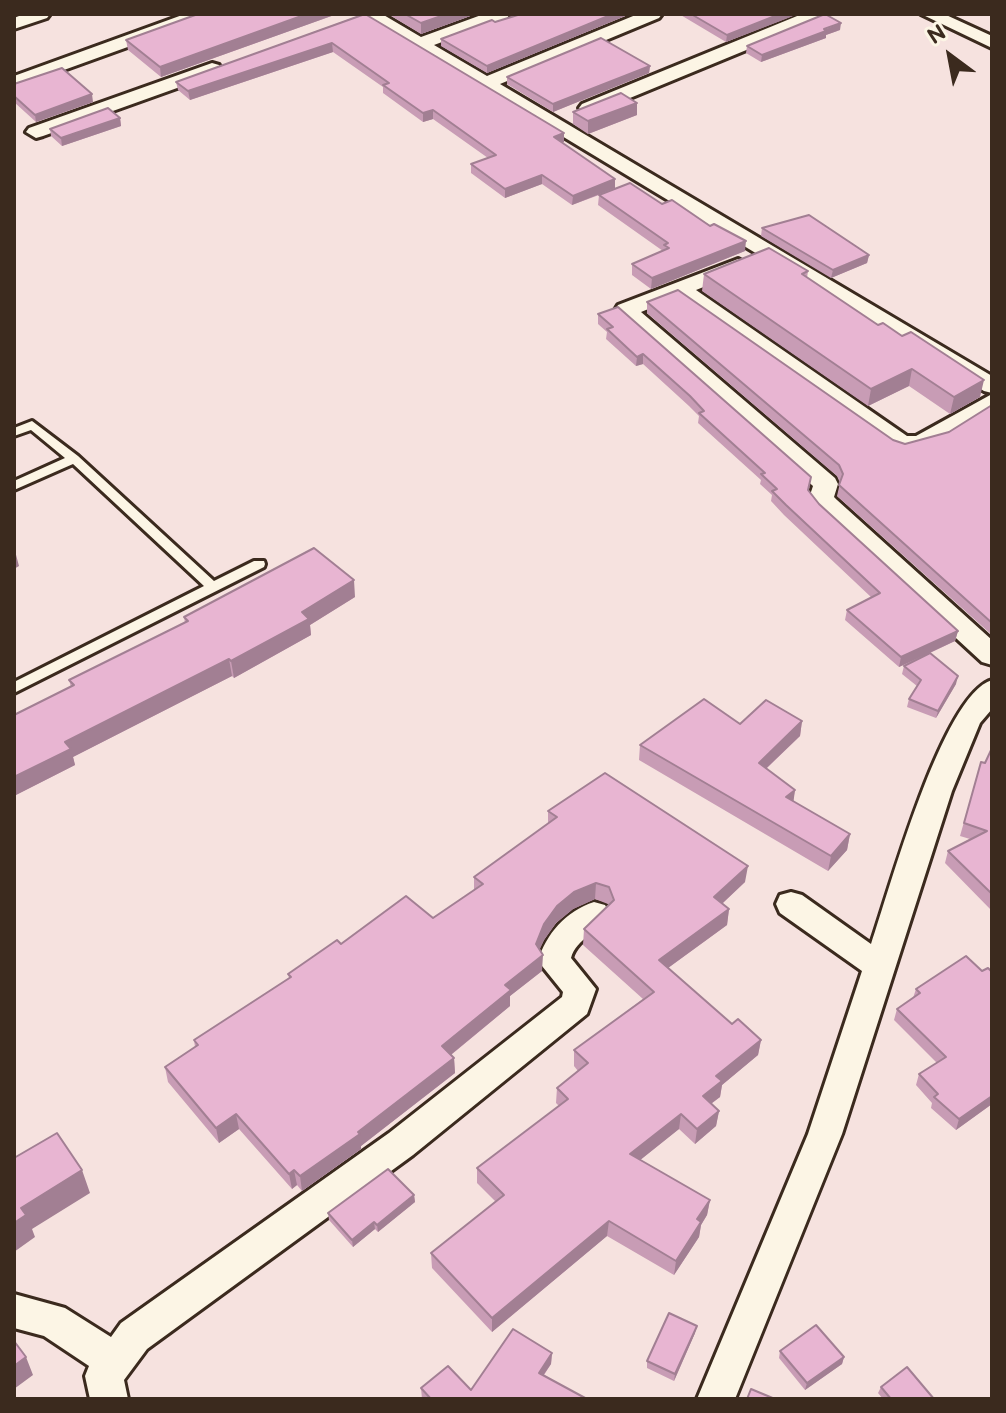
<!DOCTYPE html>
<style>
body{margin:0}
#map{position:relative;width:1006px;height:1413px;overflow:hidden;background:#f6e2df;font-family:"Balsamiq Sans",sans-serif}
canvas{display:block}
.frame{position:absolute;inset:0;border:16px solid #3b2a1e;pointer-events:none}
.north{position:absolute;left:910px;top:16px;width:80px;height:80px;-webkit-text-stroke:6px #fcf5e5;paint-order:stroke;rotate:328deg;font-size:22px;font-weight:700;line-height:32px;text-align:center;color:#3b2a1e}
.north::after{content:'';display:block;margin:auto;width:28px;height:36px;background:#3b2a1e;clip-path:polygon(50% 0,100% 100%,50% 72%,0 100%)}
</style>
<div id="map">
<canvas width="1006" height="1413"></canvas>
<div class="frame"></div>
<div class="north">N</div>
</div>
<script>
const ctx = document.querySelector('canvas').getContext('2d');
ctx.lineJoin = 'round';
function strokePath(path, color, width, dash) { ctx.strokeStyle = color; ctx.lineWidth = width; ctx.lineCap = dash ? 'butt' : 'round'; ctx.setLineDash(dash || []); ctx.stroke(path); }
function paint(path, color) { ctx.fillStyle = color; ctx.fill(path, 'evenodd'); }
const service = new Path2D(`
 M32 421 78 456 214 581 254 561H264L265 564 264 567 14 693V682L204 586 73 464 14 490V481L65 458 31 430 14 436V428Z`);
const minor = new Path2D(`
 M24 14H50L47 18 14 29V18Z
 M185 14H211L208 18 14 88V76Z
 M360 14H382L421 37 484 14H510L507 18 434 45 487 76 638 14H662L659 18 500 84 992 376V393L984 391Z
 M802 14H827L824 18 596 112H582L579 108 582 104Z
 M921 14H944L992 36V48Z
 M212 63 219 65 221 69 219 73 43 136 36 138 26 132 29 128Z
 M738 259 749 265 746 270 696 290 907 436H916L992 394V411C962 429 930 458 893 448L678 297 641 312 835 478 838 484 834 497 837 500 992 640V665L982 662 819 512 809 498 813 486 615 310 618 305Z
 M992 680V709L980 723 952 791 842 1134 735 1399H697L808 1134 862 971 780 913 776 904 780 895 791 892 802 895 871 944C889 892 942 695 992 680Z
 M594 902 605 905 610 914C600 931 576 939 571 958L596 989 587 1014 413 1155 147 1349 124 1380 128 1399H90L85 1376 89 1366 44 1336 14 1328V1294L65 1308 111 1337 121 1323 389 1133 562 997 563 992 538 961C546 934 566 911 594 902Z`);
strokePath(service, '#3b2a1e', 6);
strokePath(minor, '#3b2a1e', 6);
paint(service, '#fcf5e5');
paint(minor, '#fcf5e5');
paint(new Path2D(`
 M198 14H337L161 77 128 50 126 40Z
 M363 14 564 142 562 143 615 179V188L662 204 745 251 651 289 632 275V264L663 251 598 205 599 195 572 205 542 184 505 198 471 173V164L488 158 433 119 423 122 383 93V87L333 52 190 100 178 90 176 82Z
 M388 14H473V15L421 34Z
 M521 14H630L487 73 441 46V39Z
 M679 14H798L726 42Z
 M840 30 826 35V38L761 62 746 53 747 46Z
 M650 66 649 73 553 112 507 84V77Z
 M14 84 93 102 36 122 14 102Z
 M637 103V115L588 134 573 124V112Z
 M120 118 121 126 62 146 51 136 50 129Z
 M762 228 869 255 867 263 831 278 761 236Z
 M808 271 807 278 980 397 950 414 909 386 868 406 702 291 704 274Z
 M647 302 893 440 905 444 949 432 992 405V635L837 496 840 483 837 476 647 313Z
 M598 314 809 491 819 504 958 631 955 641 930 653 956 684 936 718 907 707 909 699 917 686 902 674 904 666 925 655 899 667 845 620 847 610 872 598 784 515 771 501 772 495 760 484 761 480 698 423 699 416 689 406 643 364 636 366 606 339 607 332 598 324Z
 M355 597 310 625 311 635 234 678 232 676 73 757 75 765 14 796 71 687 69 680 185 623 184 617Z
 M802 721 800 736 766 769 795 790 793 801 850 834 847 850 828 871 639 760 640 745 740 724Z
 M992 748V909L991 910 945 863 948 851 970 839 960 836 981 762 985 763Z
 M548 811 745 882 722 904 729 909 727 925 668 968 732 1024 761 1040 758 1055 722 1085 720 1097 711 1104 719 1111 716 1126 695 1144 679 1129 640 1160 710 1200 707 1215 701 1225 699 1237 674 1275 607 1236 492 1332 432 1268 431 1253 496 1202 477 1183V1168L559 1106 556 1103 557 1088 578 1071 574 1066V1050L643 999 583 945 584 929 608 905V904L595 899 573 909 556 923 544 940 539 950 542 971 510 996V1006L451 1055 454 1058 455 1073 361 1146V1149L302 1191 297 1185 292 1189 239 1129 219 1143 168 1082 165 1067 195 1047 194 1040 289 978 288 974 341 944 433 918 474 890V877L548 824Z
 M966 956 992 1104 956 1130 931 1108 932 1103 916 1085 919 1074 937 1063 894 1020 897 1009 913 998 916 989Z
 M414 1195 415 1202 378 1232 375 1229 353 1247 329 1220 328 1213Z
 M695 1333 674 1381 647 1368V1361Z
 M780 1351 844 1357 842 1364 805 1390 779 1358Z
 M552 1353 551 1364 544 1375 587 1399H422L421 1388 471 1390Z
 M881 1387 934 1399H883L878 1393Z`), '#c89cb5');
paint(new Path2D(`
 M307 14H337L161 77 160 67Z
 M447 14 473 15 421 34V23Z
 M613 14H630L487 73V66Z
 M780 14H798L726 42 727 35Z
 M841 23 840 30 826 35V38L761 62 762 55Z
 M332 43 333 52 190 100 188 91Z
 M650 66 649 73 553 112V104Z
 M92 94 93 102 36 122 35 115Z
 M637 103V115L588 134V121Z
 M433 110V119L423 122V113Z
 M120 118 121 126 62 146 61 138Z
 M564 133V142L554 146V137Z
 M542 175V184L505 198V189Z
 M615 179V188L572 205 573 196Z
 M746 241 745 251 651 289 652 278Z
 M869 255 867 263 831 278 833 270Z
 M643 354V364L636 366 637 357Z
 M912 369 909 386 868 406 871 389Z
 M984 380 980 397 950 414 954 397Z
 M15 551 19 566 14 569V552Z
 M354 580 355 597 310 625 311 635 234 678 231 661 302 612Z
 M958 631 955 641 899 667 901 657Z
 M229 659 232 676 73 757 75 765 14 796V777L65 742Z
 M958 676 956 684 936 718 938 711Z
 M802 721 800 736 756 778 759 763Z
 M795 790 793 805 786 797Z
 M850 834 847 850 828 871 831 856Z
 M748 866 745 882 712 913 714 897Z
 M596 883 595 899 573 909 556 923 544 940 535 960 536 944 544 924 557 906 574 892Z
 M729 909 727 925 657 976 659 960Z
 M543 955 542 971 510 996V1006L442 1062V1046L505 985Z
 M761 1040 758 1055 722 1085 720 1097 701 1111 703 1096 716 1076Z
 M454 1058 455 1073 361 1146V1149L302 1191 300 1176Z
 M992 1096V1104L956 1130 959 1119Z
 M719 1111 716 1126 695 1144 697 1129Z
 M236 1114 239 1129 219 1143 216 1128Z
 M681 1114 679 1129 629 1169 630 1154Z
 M82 1170 90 1193 32 1229 35 1237 14 1252V1223L21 1208Z
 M294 1170 297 1185 292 1189 289 1174Z
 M414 1195 415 1202 378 1232 377 1225Z
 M710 1200 707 1215 701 1225 699 1237 674 1275 676 1261 697 1219Z
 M609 1221 607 1236 492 1332V1318Z
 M374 1222 375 1229 353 1247 352 1240Z
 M697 1326 695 1333 674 1381 675 1374Z
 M552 1353 551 1364 538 1383 539 1373Z
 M26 1357 33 1375 14 1389V1366Z
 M844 1357 842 1364 805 1390 807 1383Z`), '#a27f93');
const building = new Path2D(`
 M198 14H307L160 67 126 40Z
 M365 14 564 133 554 137 615 179 573 196 542 175 505 189 471 164 496 155 433 110 423 113 383 85 389 83 332 43 188 91 176 82Z
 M405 14H447L421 23Z
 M521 14H613L487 66 441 39 492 20 495 22Z
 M691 14H780L727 35Z
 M825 14 841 23 824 29 826 31 762 55 747 46Z
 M601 38 650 66 553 104 507 77Z
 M62 68 92 94 35 115 14 96V84Z
 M621 93 637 103 588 121 573 112Z
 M108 108 120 118 61 138 50 129Z
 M630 183 662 204 672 200 710 226 714 224 746 241 652 278 632 264 669 248 664 245 668 243 599 195Z
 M809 215 869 255 833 270 762 228Z
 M769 248 808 271 802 274 878 325 883 323 902 336 911 332 984 380 954 397 912 369 871 389 704 274Z
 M678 290 893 440 905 444 949 432 992 405V623L839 485 843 474 839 465 647 302Z
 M618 307 811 477 808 490 819 504 958 631 901 657 847 610 880 593 786 505 772 491 777 489 761 474 765 473 699 413 704 411 690 396 643 354 637 357 607 329 613 327 598 314Z
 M314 548 354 580 302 612 309 619 231 661 229 659 65 742 71 749 14 777V715L74 685 69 680 188 621 184 617Z
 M930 653 958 676 938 711 909 699 921 680 904 666Z
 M704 699 740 724 766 700 802 721 759 763 795 790 786 797 850 834 831 856 640 745Z
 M992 748V894L948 851 987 831 964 823 981 762 985 763Z
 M605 773 748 866 714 897 729 909 659 960 732 1024 738 1019 761 1040 716 1076 722 1081 703 1096 719 1111 697 1129 681 1114 630 1154 710 1200 697 1219 701 1222 676 1261 609 1221 492 1318 431 1253 504 1195 477 1168 568 1099 557 1088 588 1063 574 1050 654 992 584 929 614 900 609 887 596 883 574 892 557 906 544 924 536 944 543 955 505 985 511 990 442 1046 454 1058 358 1132 360 1134 300 1176 294 1170 289 1174 236 1114 216 1128 165 1067 198 1045 194 1040 291 977 288 974 337 940 341 944 406 896 433 918 483 884 474 877 557 817 548 811Z
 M966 956 982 971 988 968 992 972V1096L959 1119 934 1097 938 1094 919 1074 946 1057 897 1009 920 993 916 989Z
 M57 1133 82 1170 21 1208 26 1215 14 1223V1158Z
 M388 1169 414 1195 377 1225 374 1222 352 1240 328 1213Z
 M669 1313 697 1326 675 1374 647 1361Z
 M816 1325 844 1357 807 1383 780 1351Z
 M513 1329 552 1353 539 1373 587 1399H431L421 1388 448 1366 471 1390Z
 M14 1341 26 1357 14 1366Z
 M907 1367 934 1399H891L881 1387Z
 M751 1389 775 1399H747Z`);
paint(building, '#e8b5d2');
strokePath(building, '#a27f93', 2);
</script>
